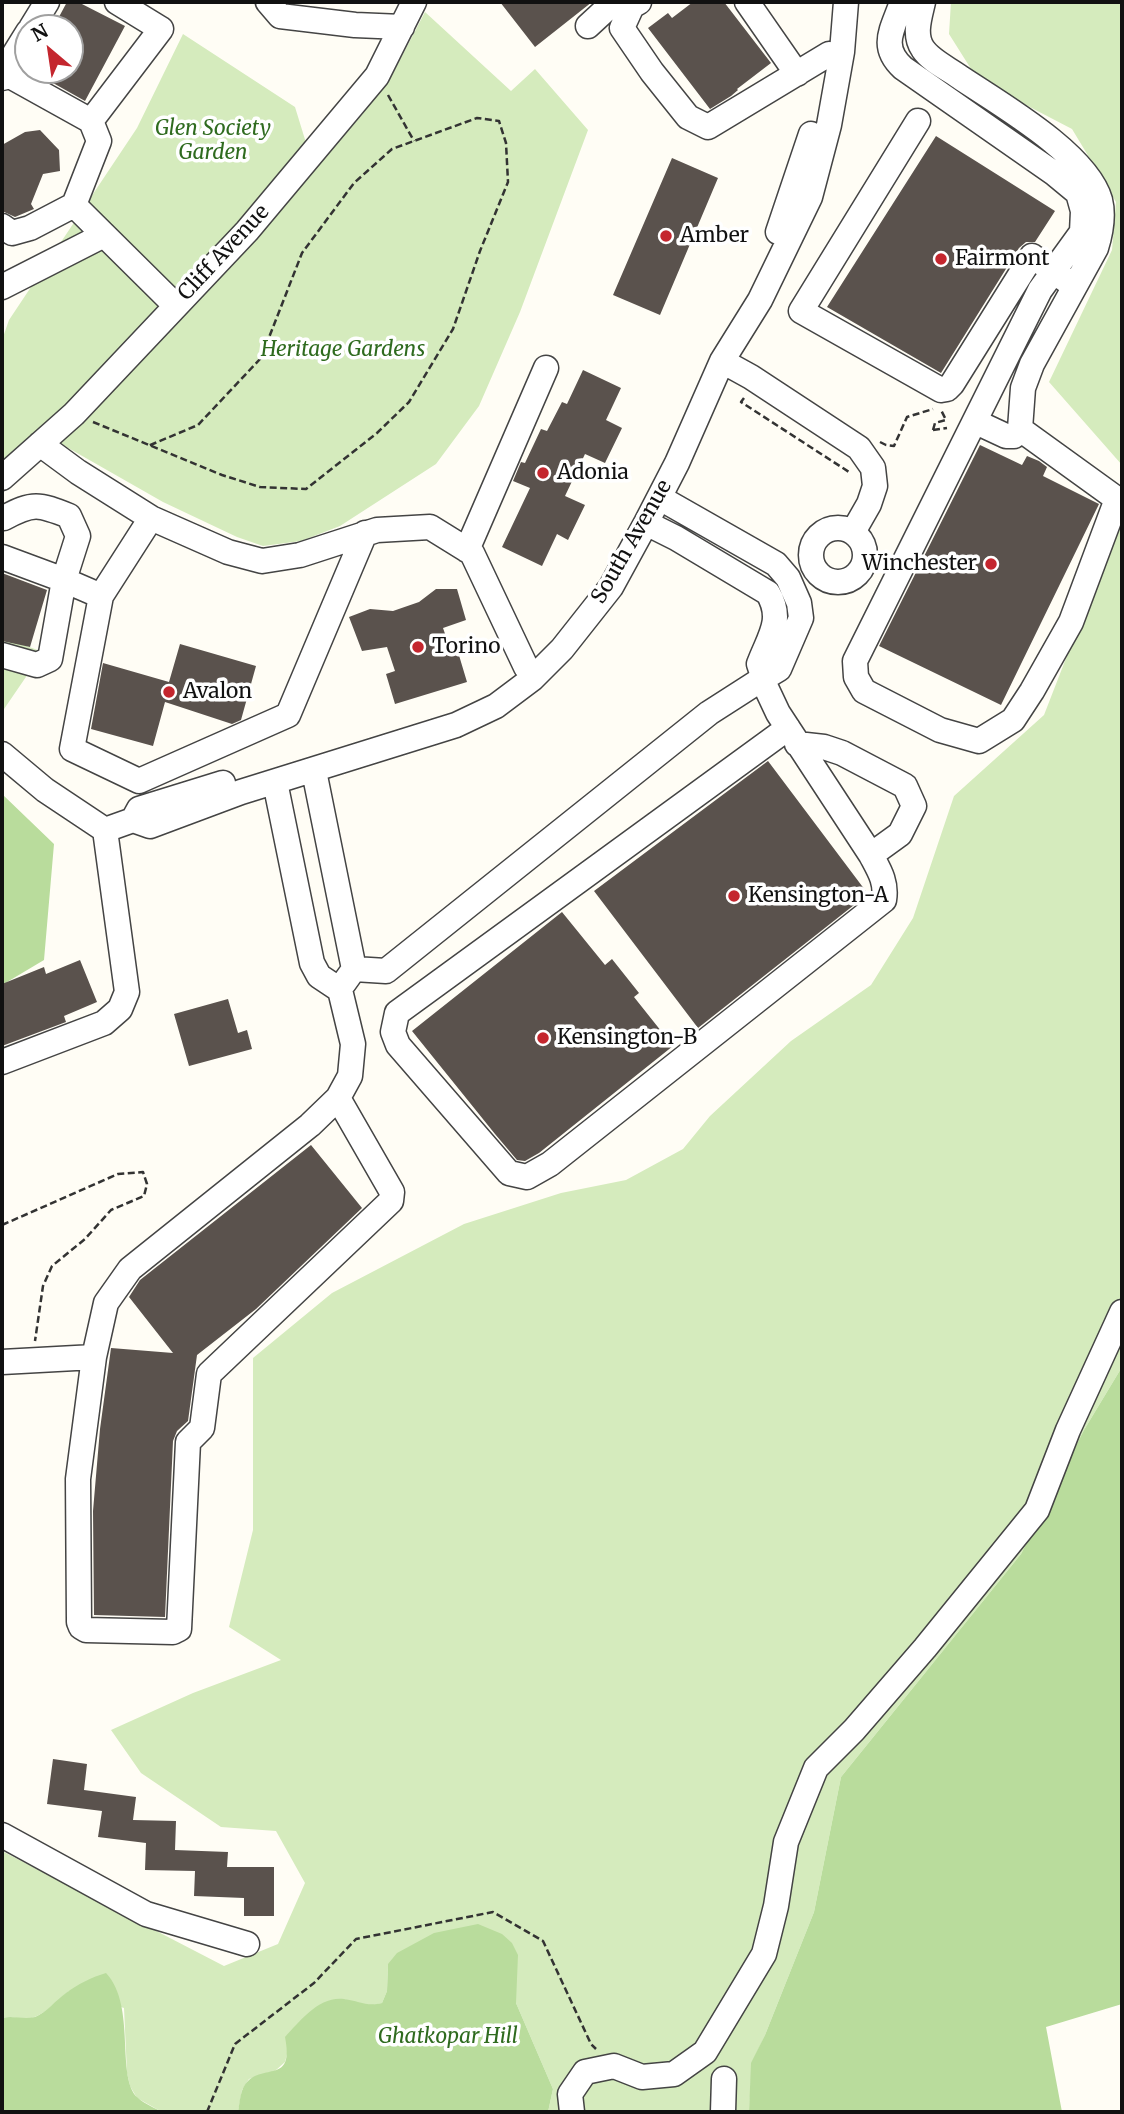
<!DOCTYPE html>
<style>
body{margin:0}
#map{position:relative;width:1124px;height:2114px;overflow:hidden;background:#fffdf5;font-family:Merriweather,serif}
canvas{display:block}
.frame{position:absolute;inset:0;border:4px solid #111;pointer-events:none}
.north{position:absolute;left:14px;top:14px;width:70px;height:70px;box-sizing:border-box;background:#fff;border:2px solid #a0a0a0;border-radius:50%;rotate:331deg;font-size:19px;font-weight:700;line-height:28px;text-align:center;color:#111}
.north::after{content:'';display:block;margin:auto;width:24px;height:32px;background:#c4262e;clip-path:polygon(50% 0,100% 100%,50% 72%,0 100%)}
</style>
<div id="map">
<canvas width="1124" height="2114"></canvas>
<div class="frame"></div>
<div class="north">N</div>
</div>
<script>
const ctx = document.querySelector('canvas').getContext('2d');
ctx.lineJoin = 'round';
function paint(path, color) { ctx.fillStyle = color; ctx.fill(path, 'evenodd'); }
function strokePath(path, color, width, dash) { ctx.strokeStyle = color; ctx.lineWidth = width; ctx.lineCap = dash ? 'butt' : 'round'; ctx.setLineDash(dash || []); ctx.stroke(path); }
function drawText(font, color, halo, rows, align = 'center') {
  ctx.font = font + ' Merriweather,serif'; ctx.lineWidth = 7; ctx.setLineDash([]); ctx.textBaseline = 'middle'; ctx.strokeStyle = halo; ctx.fillStyle = color; for (const [text, x, y, turn = 0] of rows) {
    ctx.save(); ctx.translate(x, y); ctx.rotate((+turn || 0) * Math.PI / 180); ctx.textAlign = isNaN(turn) ? turn : align; if (halo) ctx.strokeText(text, 0, 0); ctx.fillText(text, 0, 0); ctx.restore();
  }
}
paint(new Path2D(`
 M951 2H1122V465L1049 382 1112 250 1116 202 1072 129 978 80 949 34Z
 M425 12 511 91 535 69 588 130 520 312 479 406 436 464 340 526 301 541 263 546 237 537 163 502 56 441 256 236 361 116 392 75Z
 M183 34 295 107 307 146C209 256 110 366 2 466V340L9 320 137 128Z
 M1122 514V1367L1084 1430 1021 1554 841 1777 814 1912 765 2035 752 2063 749 2112H548L553 2089 516 2003 515 1980 388 1964 387 1991 382 2003 369 2006 343 1999 288 2050 285 2062 275 2071 249 2079 242 2090 238 2112H162L137 2098 130 2086 127 2073 124 2008 69 1991C57 2001 41 2019 25 2019 16 2019 11 2015 2 2018V1851L224 1966 278 1944 305 1883 276 1831 221 1827 141 1773 111 1730 193 1693 281 1660 229 1627 253 1530V1358L332 1293 464 1224 561 1193 626 1180 683 1149 710 1116 791 1041 871 985 913 918 954 796 1044 715Z
 M2 637 43 652 2 712Z`), '#d5ebbd');
paint(new Path2D(`
 M2 794 54 844 44 960 2 985Z
 M1122 1367V2004L1046 2027 1062 2112H749L751 2063 765 2035 814 1912 841 1777 1021 1554 1084 1430Z
 M478 1924 502 1934 512 1943 518 1955 516 2003 553 2089 548 2112H238C240 2102 240 2088 248 2081 266 2064 294 2083 285 2037 300 2021 319 1996 344 1999 359 2001 367 2007 382 2003L387 1991 388 1964 397 1953 434 1933Z
 M106 1973C137 2006 115 2078 138 2098 145 2104 155 2108 162 2112H2V2018C13 2015 23 2020 35 2017 46 2013 56 2000 66 1993 78 1984 92 1977 106 1973Z`), '#b9dc9c');
paint(new Path2D(`
 M67 2H78L125 26 85 101 30 70H70V28H53Z
 M500 2H592L535 47Z
 M693 2H724L771 63 737 89 738 90 731 96 710 109 648 28 668 13 672 18Z
 M40 130 59 150 60 171 43 174 31 204 34 209 15 217 2 211V145L25 132Z
 M936 136 1055 211 1035 242H1026L1019 248 941 373 827 307Z
 M672 158 718 178 660 315 613 295Z
 M583 370 621 388 606 420 622 428 605 463 585 454 565 496 585 505 568 540 557 534 542 566 502 547 530 488 513 481 521 462 525 463 541 429 547 431 562 402 567 404Z
 M980 445 1022 465 1027 456 1039 461 1047 467 1043 476 1099 504 1001 705 879 646Z
 M2 573 47 590 30 647 2 641Z
 M436 589H457L466 620 443 628 452 654 458 652 467 682 395 704 386 674 395 671 387 647 362 651 349 617 370 609 393 611 419 602Z
 M180 644 256 666 241 720 232 724 165 702 153 746 91 729 103 663 169 682Z
 M768 761 868 894 698 1028 594 891Z
 M562 912 605 965 612 959 639 993 634 997 673 1046 539 1153 525 1161 517 1160 495 1134 412 1031Z
 M80 960 97 1002 64 1016 66 1022 2 1046V984L44 967 46 974Z
 M228 999 238 1033 247 1030 252 1049 189 1066 174 1014Z
 M311 1145 362 1208 256 1309 197 1355 188 1421 177 1431 173 1441 165 1617 94 1615 93 1511 100 1429 111 1348 173 1353 129 1297 140 1280Z
 M53 1759 87 1764 84 1790 136 1797 133 1820 176 1821 175 1850 228 1852 227 1867H274V1916H244V1898L194 1896 195 1871 145 1870 146 1843 98 1837 102 1811 47 1804Z`), '#5a524d');
const minor = new Path2D(`
 M268 2 280 16 355 25 402 27
 M639 2 632 6 622 28 652 72 688 117 708 127 829 54
 M747 2 797 74
 M902 2C893 29 879 46 903 68L1055 174 1078 193 1083 211 1082 232 1040 290 855 661 856 677 864 691 940 730 979 741 1013 720 1032 691 1071 622 1117 499 1020 429
 M923 2C920 16 913 35 923 49 931 61 949 69 961 78 1000 104 1087 154 1100 200 1104 216 1101 232 1096 248L1032 364 1023 388 1020 429 1014 436H1006L976 422
 M588 26 614 2
 M31 28 47 2
 M2 74 28 32
 M2 78 10 76 91 121 99 141 74 205 30 228 12 233 2 226
 M91 121 161 29 117 2
 M918 121 801 311 941 390 947 389 952 384 1032 256 1074 286
 M74 205 175 305
 M778 232 811 134
 M2 287 104 235
 M722 361 751 377 859 448 873 468 875 486 869 504 853 532
 M40 444 78 472 151 518 228 552 262 561 300 555 377 530 430 527 472 553 526 667
 M2 478 74 414 247 231 377 76 414 2
 M660 498 776 564 788 578 799 603 801 618 779 669 769 675 764 674
 M4 518C33 502 39 504 69 516L78 536 64 580 101 596 151 518
 M646 523 676 538 768 593C784 620 769 637 759 664L761 670 764 674
 M811 555a27 27 0 1 1 54 0a27 27 0 1 1-54 0Z
 M467 550 546 368
 M2 557 64 580 50 659 37 665 2 655
 M101 596 72 749 139 781 288 715 365 533
 M762 679 778 713 871 855C879 870 887 882 884 900L550 1164 527 1177 509 1173 398 1045 393 1032 397 1013 788 728
 M797 744 824 747 842 753 905 786 914 806 900 834 871 855
 M2 754 45 790 105 830
 M314 771 354 969 344 983
 M275 782 312 963 319 976 340 990 353 1044 350 1076 338 1098 310 1125 130 1269 106 1303 94 1357 78 1479 79 1622 81 1627 86 1630 173 1632 179 1629 188 1442 202 1428 209 1374 391 1201 392 1192 338 1098
 M133 820 139 809 223 783
 M105 830 133 820 150 826 241 792 456 725 496 706 532 679 562 649 611 587 646 523 677 463 722 361 760 300 810 197 829 125 842 52 846 2
 M354 969 386 971 709 713 762 679 764 674
 M2 1062 104 1023 120 1009 127 992 105 830
 M2 1362 94 1357
 M2 1835 146 1914 247 1944
 M572 2112 570 2094 585 2072 614 2066 642 2077 674 2074 705 2052 764 1954 776 1906 786 1842 816 1768 854 1730 925 1648 1037 1510 1068 1430 1122 1312
 M723 2112 724 2079`);
strokePath(minor, '#444', 27);
strokePath(new Path2D(`
 M388 95 414 141
 M744 398 741 402 849 472
 M93 422 222 475 260 487 306 489 377 433 409 402 453 329 480 251 508 182 506 143 499 121 477 118 392 149 354 183 302 253 261 358 198 425 148 446
 M933 430 935 423 946 420 941 410
 M933 430 947 428
 M880 442 886 445 894 446 907 417 933 409
 M2 1225 118 1174 143 1172 147 1184 144 1196 111 1210 85 1239 52 1266 43 1286 35 1341
 M207 2112 235 2044 314 1983 356 1939 493 1912 543 1941 591 2044 596 2049`), '#333', 2.5, [7, 3.5]);
strokePath(minor, '#fff', 24);
for (const [x, y, r, color] of [
 [666,236,7,"#c4262e"],
 [941,259,7,"#c4262e"],
 [543,473,7,"#c4262e"],
 [991,564,7,"#c4262e"],
 [418,647,7,"#c4262e"],
 [169,692,7,"#c4262e"],
 [734,896,7,"#c4262e"],
 [543,1038,7,"#c4262e"]
]) { const dot = new Path2D(); dot.arc(x, y, r, 0, 2 * Math.PI); ctx.fillStyle = color; ctx.fill(dot); strokePath(dot, '#fff', 2.5); }
drawText('italic 21px', '#2f6b1f', '#fff', [
 ["Glen Society",213,129],
 ["Garden",213,153],
 ["Heritage Gardens",343,350],
 ["Ghatkopar Hill",448,2037]
]);
drawText('21px', '#111', '#fff', [
 ["Amber",680,236],
 ["Fairmont",955,259],
 ["Adonia",557,473],
 ["Winchester",977,564,"right"],
 ["Torino",432,647],
 ["Avalon",183,692],
 ["Kensington-A",748,896],
 ["Kensington-B",557,1038]
], 'left');
drawText('21px', '#111', '#fff', [
 ["Cliff Avenue",224,253,-47],
 ["South Avenue",632,542,-60]
]);
</script>
